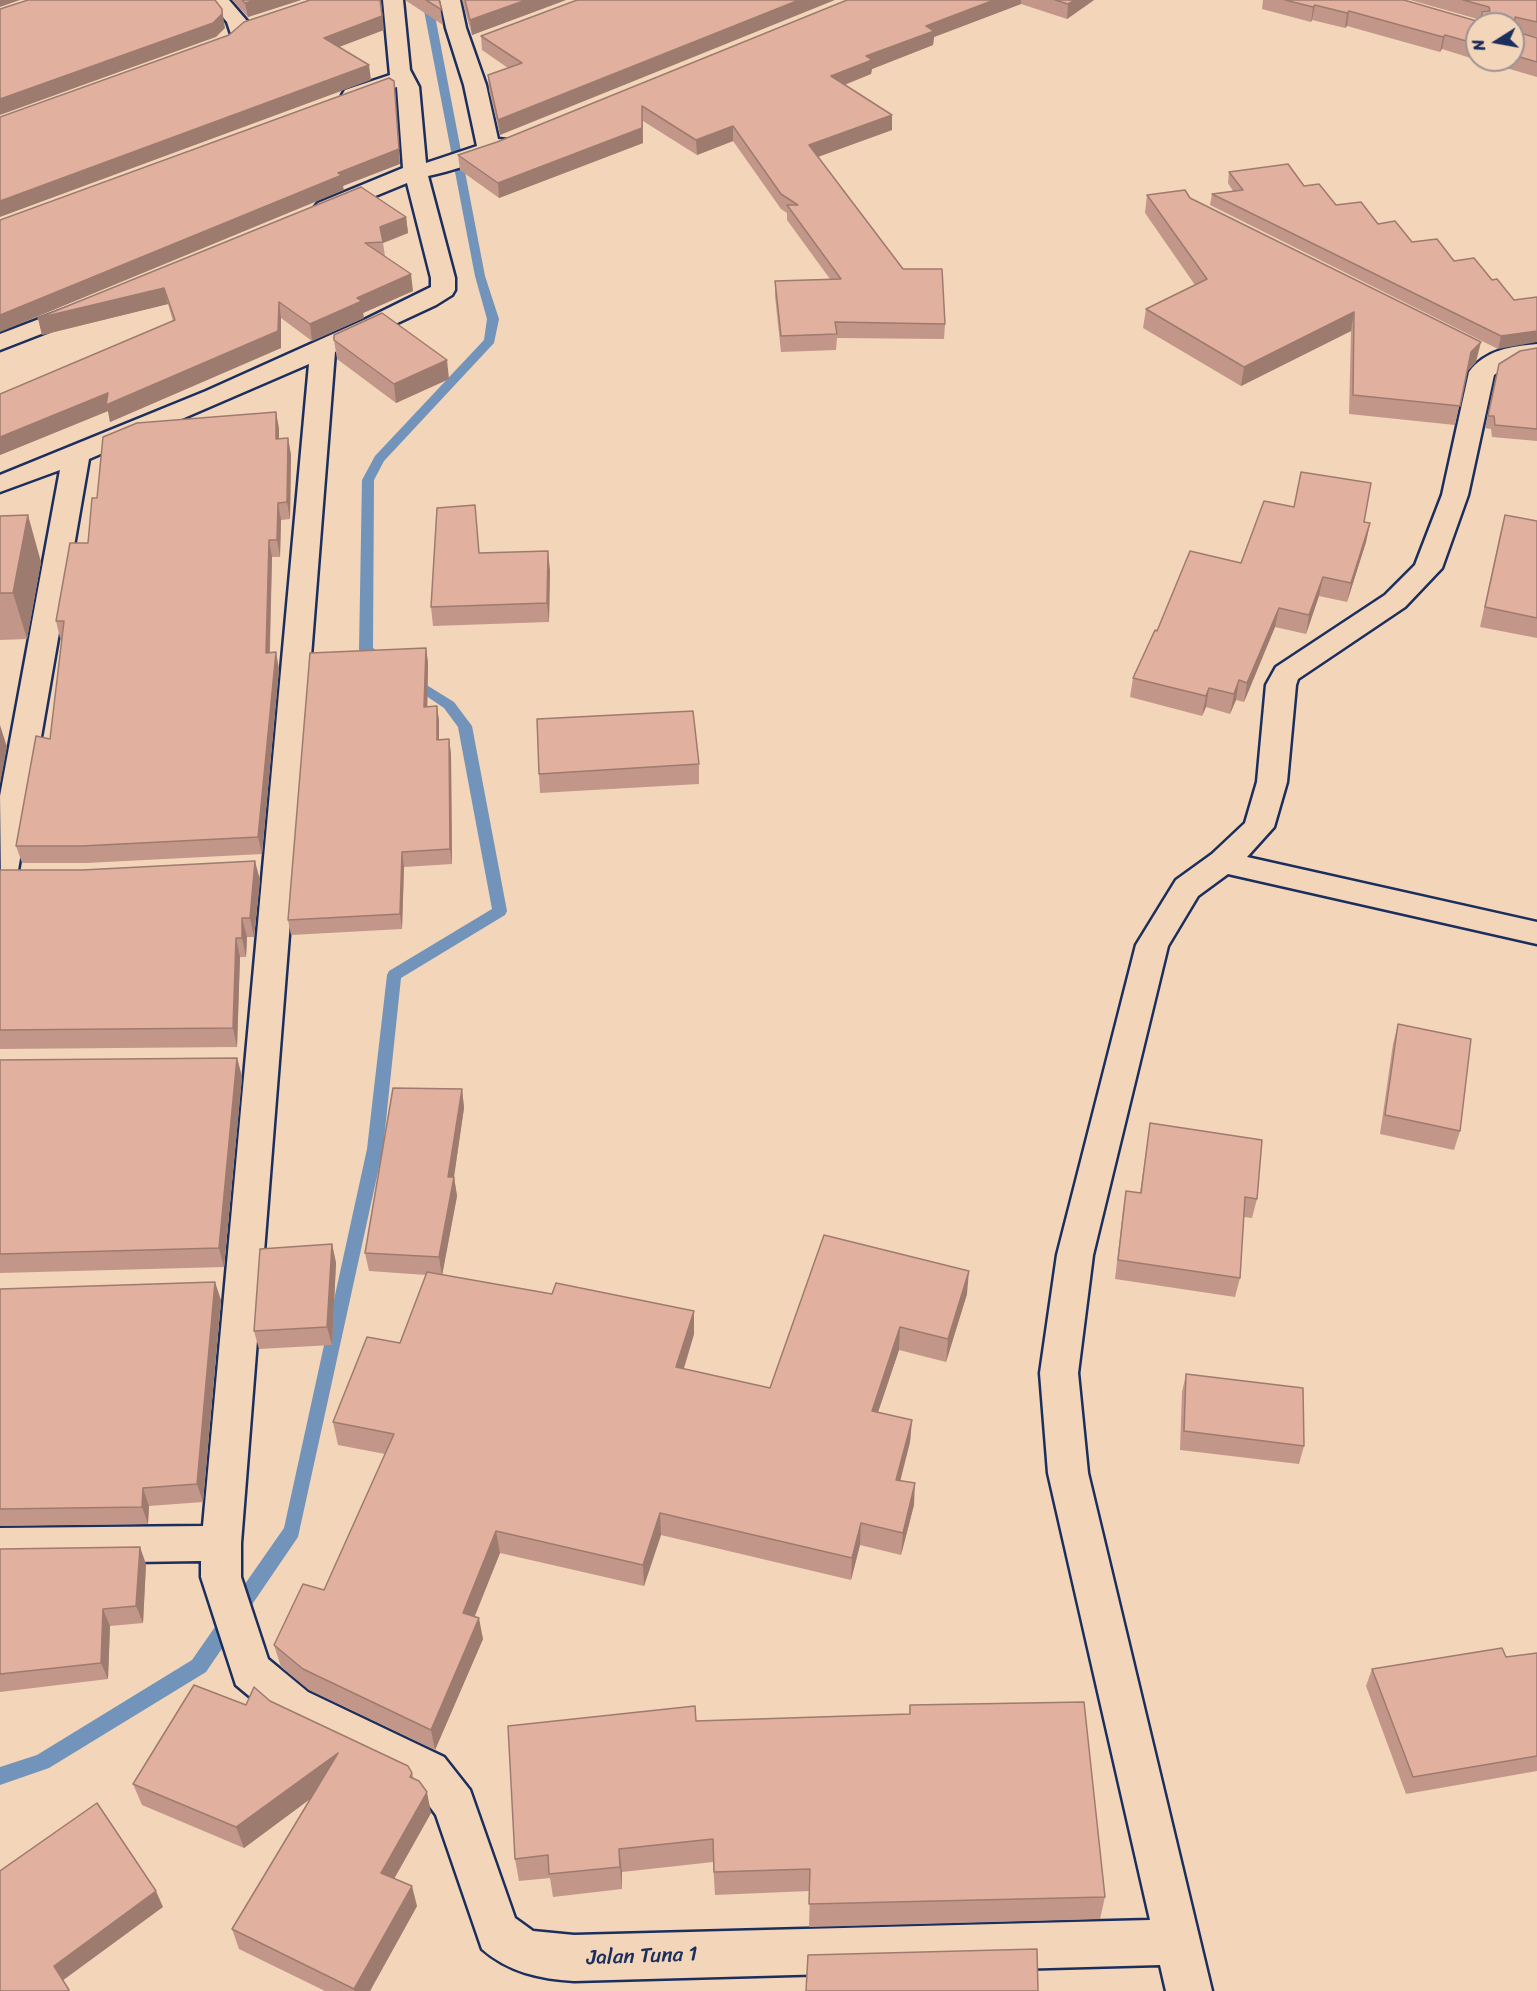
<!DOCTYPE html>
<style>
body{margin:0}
#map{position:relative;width:1537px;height:1991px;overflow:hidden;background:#f3d5b9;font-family:Sriracha,sans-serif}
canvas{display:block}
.north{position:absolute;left:1465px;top:12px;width:60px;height:60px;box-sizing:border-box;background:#f3d5b9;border:2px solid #9d9395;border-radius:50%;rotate:259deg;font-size:16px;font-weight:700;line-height:24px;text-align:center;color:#1b2f5e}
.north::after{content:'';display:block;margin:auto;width:21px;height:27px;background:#1b2f5e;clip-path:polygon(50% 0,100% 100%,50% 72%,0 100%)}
</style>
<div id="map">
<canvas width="1537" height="1991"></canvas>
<div class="north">N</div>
</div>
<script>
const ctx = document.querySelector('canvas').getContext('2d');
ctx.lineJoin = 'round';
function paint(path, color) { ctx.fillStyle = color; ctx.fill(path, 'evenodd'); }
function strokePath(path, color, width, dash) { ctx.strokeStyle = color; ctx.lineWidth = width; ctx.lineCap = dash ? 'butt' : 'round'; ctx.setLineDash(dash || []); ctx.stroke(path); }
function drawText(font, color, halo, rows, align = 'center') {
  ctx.font = font + ' Sriracha,sans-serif'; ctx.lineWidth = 6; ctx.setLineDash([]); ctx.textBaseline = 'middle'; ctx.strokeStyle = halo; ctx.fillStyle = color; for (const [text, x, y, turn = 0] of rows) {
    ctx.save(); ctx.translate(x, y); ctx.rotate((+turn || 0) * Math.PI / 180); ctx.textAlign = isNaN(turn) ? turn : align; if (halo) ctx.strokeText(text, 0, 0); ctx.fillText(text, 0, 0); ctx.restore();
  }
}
paint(new Path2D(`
 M422 0H432L485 276 499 319 494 343 384 461 374 480 373 648 391 662 384 666 359 650 362 480 375 456 484 340 487 319 475 276Z
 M412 676 454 702 472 726 507 911 505 915 401 978 383 1149 298 1537 206 1672 49 1768 0 1785V1767L37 1755 192 1660 284 1528 367 1149 387 975 389 971 492 909 458 727 444 708 407 683 405 680Z`), '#7293ba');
const minor = new Path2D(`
 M208 0H229L247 21 248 30 245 34 238 36 231 34 227 22Z
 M383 0H403L410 70 419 87 426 163 477 146 464 85 446 28 440 0H460L466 28 486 85 498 139 508 140 511 145C503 156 444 173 428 176L455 278V290L452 295 436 305 335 352 241 1543V1577L268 1659 308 1692 444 1757 470 1790 515 1918 533 1931 574 1935 1150 1920 1048 1473 1040 1373 1057 1255 1136 945 1176 880 1212 854 1245 823 1257 782 1266 685 1276 667 1385 595 1415 565 1442 495 1469 372C1485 350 1512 346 1537 344V358L1516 361 1494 375 1468 495 1442 568 1405 607 1298 679 1296 685 1287 782 1274 827 1247 857 1537 922V944L1228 874 1198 896 1168 946 1093 1255 1078 1373 1088 1473 1212 1991H1166L1160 1965 574 1981C540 1979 508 1972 482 1949L436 1815 414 1785 278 1720 236 1685 201 1577V1561L0 1564V1528L203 1526 309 364 89 459 17 876 12 884 1 887 0 796 60 470 0 492V475L206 391 366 319 431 287V278L407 183 334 213 326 215 318 213 314 208 318 203 403 168 397 87 353 101 345 100 342 95 345 90 390 75Z
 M81 303 90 305 93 310 90 315 0 350V334Z`);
strokePath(minor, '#1b2f5e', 5);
paint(minor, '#f3d5b9');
paint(new Path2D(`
 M232 0H301L248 17Z
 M405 0H439L443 25Z
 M462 0H566L472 35Z
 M577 0 500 135 489 90 488 75 508 68 482 50 481 36Z
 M847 0H1094L1067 19 1021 4 934 37 933 45 872 69 871 74 845 85 892 130 818 157 945 324 944 339 837 338 836 350 781 352 775 296V281L830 279 787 220V213L781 209 733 141 697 155 643 121V143L499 198 460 170 458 155 497 142Z
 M1263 0H1404L1480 22 1481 20 1410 0H1537V37L1522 34 1537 38V77L1479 60H1513V24H1477V60L1442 49 1440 52 1347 26 1345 28 1312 20 1311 22 1262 9Z
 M1229 172 1304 186 1336 205 1378 224 1412 242 1454 261 1492 280 1514 300 1498 349 1210 205 1212 194 1233 191 1228 183Z
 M1147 195 1190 198 1476 362 1467 371 1455 425 1349 414 1351 331 1241 386 1143 328 1146 309 1195 285 1145 213Z
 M406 217 408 233 383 243 385 256 413 291 363 313 364 318 312 341 281 318V348L110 422 108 411 0 455 173 321 168 304 42 335 38 318Z
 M334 340 449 379 396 403 337 359Z
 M1537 348V441L1492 437 1491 429 1485 428 1496 376Z
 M276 412 279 429V439L288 438 291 455 290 519 281 520 280 557H272L270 653 279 669 262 854 87 863H22L16 846 50 739 62 638H60L56 621 88 543 97 498Z
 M1505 515 1537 521V638L1480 627 1500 534Z
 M0 516 41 562 27 639 0 640Z
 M1364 522 1370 523 1366 542 1347 602 1319 596 1306 634 1275 627 1244 702 1236 700 1230 714 1206 707 1202 716 1130 697 1133 678 1157 631Z
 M479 553 550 570 549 622 433 626 431 607Z
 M426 648 428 663 427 707 437 706 439 721V739H449L451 754 452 864 404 867 402 929 291 935 288 920Z
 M699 764V784L540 793 539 774Z
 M0 870 260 880 254 937H247L246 957H240L237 1047 0 1049Z
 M1398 1024 1460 1131 1454 1150 1380 1134 1393 1044Z
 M237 1058 242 1077 224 1267 0 1273V1060Z
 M462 1089 464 1108 454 1177 457 1196 442 1275 552 1294 694 1311V1334L684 1369 770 1388 967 1294 946 1362 899 1350 878 1412 912 1420 910 1442 900 1480 914 1505 901 1555 860 1545 851 1580 661 1535 644 1586 500 1553 475 1616 483 1639 435 1750 309 1690 281 1667 274 1645 324 1590 385 1454 338 1445 333 1422 400 1343 426 1275 369 1271 365 1253Z
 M1150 1123 1257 1199 1252 1218 1244 1217 1240 1278 1235 1297 1115 1279 1123 1210 1126 1191 1140 1193Z
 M332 1244 336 1263 332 1345 259 1349 254 1331Z
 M0 1289 221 1300 203 1502 149 1506 148 1524 0 1526Z
 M1186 1374 1304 1446 1299 1464 1180 1450 1182 1392Z
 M0 1549 146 1564 143 1623 110 1626 108 1679 0 1692Z
 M1537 1653V1771L1406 1794 1366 1686 1372 1669 1506 1657Z
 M270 1701 412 1773 414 1779 431 1813 394 1879 417 1906 370 1991H325L239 1949 232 1929 311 1798 244 1848 142 1805 133 1784 246 1705Z
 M910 1705 1105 1897 1100 1919 809 1927 810 1891 715 1895 713 1862 622 1872V1889L553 1897 550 1878 519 1881 515 1859 696 1721 909 1714Z`), '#c29789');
paint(new Path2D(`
 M0 0H20L0 7Z
 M256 0H301L248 17 245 3Z
 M381 0 384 30 326 52 324 38Z
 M526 0H566L472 35 470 20Z
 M799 0H835L500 135 498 120Z
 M994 0H1021V4L934 37 933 45 872 69 871 74 830 90 831 76 866 56 926 26Z
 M1075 0H1094L1067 19 1068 4Z
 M1315 5 1312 20 1311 22 1313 7Z
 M222 9 225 28 216 37 0 115V99Z
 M1349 11 1347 26 1345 28 1347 13Z
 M1445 35 1442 49 1440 52 1443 37Z
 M369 65 371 80 0 217V201Z
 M394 81 400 164 343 186 344 190 0 332V315L338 173Z
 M642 106 643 143 499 198 498 183Z
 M892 115V130L809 160V145Z
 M733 126V141L697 155 696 140Z
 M406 217 408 233 383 243 380 227Z
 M411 274 413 291 363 313 364 318 312 341 310 324 357 298Z
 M164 288 168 304 42 335 38 318Z
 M279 302 281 318V348L110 422 108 411 0 455V437Z
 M1354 312 1351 331 1241 386 1244 367Z
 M1537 331V342L1498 349 1501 336Z
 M1481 342 1476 362 1467 372 1471 352Z
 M447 360 449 379 396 403 394 384Z
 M276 412 279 429V456L276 439Z
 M288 438 291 455 290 519 287 502Z
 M278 503 281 520 280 557 277 540Z
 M28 515 41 562 27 639 13 593Z
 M1370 523 1366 542 1347 602 1351 583Z
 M269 540 272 557 269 670 266 653Z
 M548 551 550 570 549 622 547 603Z
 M1323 577 1319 596 1306 634 1309 615Z
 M1279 608 1275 627 1244 702 1247 683Z
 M426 648 428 663 427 722 424 707Z
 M276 652 279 669 262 854 258 837Z
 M1239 680 1236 700 1230 714 1234 694Z
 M1209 688 1206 707 1202 716 1206 696Z
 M437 706 439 721V754L437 740Z
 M0 725 7 747 0 784Z
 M449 739 451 754 452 864 450 849Z
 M402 852 404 867 402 929 400 914Z
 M255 861 260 880 254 937 250 918Z
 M242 918 247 937 246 957 242 938Z
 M236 938 240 957 237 1047 233 1028Z
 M237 1058 242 1077 224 1267 219 1248Z
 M462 1089 464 1108 452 1190 454 1177 457 1196 442 1276 439 1257 448 1177Z
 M332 1244 336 1263 332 1345 327 1327Z
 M969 1271 967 1294 946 1362 948 1339Z
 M215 1282 221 1300 203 1502 197 1484Z
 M694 1311V1334L677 1390 676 1367Z
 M900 1327 899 1350 871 1433 872 1411Z
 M912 1420 910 1442 895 1502 896 1480Z
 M915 1483 914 1505 901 1555 903 1533Z
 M143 1488 149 1506 148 1524 142 1507Z
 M660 1513 661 1535 644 1586 643 1565Z
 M861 1523 860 1545 851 1580 852 1558Z
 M496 1531 500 1553 467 1635 463 1613Z
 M140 1547 146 1564 143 1623 136 1606Z
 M103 1609 110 1626 108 1679 101 1663Z
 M479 1618 483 1639 435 1750 431 1730Z
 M338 1753 344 1774 244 1848 236 1827Z
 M427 1792 431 1813 386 1893 381 1873Z
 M619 1849 622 1872V1889L620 1867Z
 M412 1886 417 1906 370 1991H354V1989Z
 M156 1891 163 1907 62 1981 54 1966Z`), '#9e7b6f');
const building = new Path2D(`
 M28 0H215L222 9V14L213 23 0 99V9Z
 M242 0H256L245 3Z
 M310 0H380L382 16 324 38 369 65 0 201V117L229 35 244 22Z
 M426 0H439L442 10Z
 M465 0H526L470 20Z
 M577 0H799L498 120 488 75 522 63 481 36Z
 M847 0H994L926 26 934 31 866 56 872 60 831 76 892 115 809 145 903 269H942L945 324 835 322 837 334 781 336 775 281 841 279 787 205H798L781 194 733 126 696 140 642 106V128L498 183 458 155 497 142Z
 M1055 0H1075L1068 4Z
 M1285 0H1404L1480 22 1482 20V12L1490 11 1489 7 1463 0H1537V22L1515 17 1514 31 1537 38V62L1513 55V24H1477V44L1445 35 1443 37 1349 11 1347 13 1315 5 1313 7Z
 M389 78 394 81 399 149 338 173 342 175 0 315V220Z
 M1288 164 1304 186 1319 184 1336 205 1361 202 1378 224 1395 221 1412 242 1437 239 1454 261 1474 258 1492 280 1497 279 1514 300 1537 297V331L1501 336 1212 194 1243 190 1229 172Z
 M361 187 406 217 380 227 383 242 365 243 411 274 357 298 362 301 310 324 279 302 278 331 106 405 108 393 0 437V394L175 320 164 288 38 318Z
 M1185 190 1190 198 1481 342 1471 352 1460 406 1353 395 1354 312 1244 367 1146 309 1207 279 1147 195Z
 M382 313 447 360 394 384 334 340V335Z
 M1537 348V429L1495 425 1494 416H1488L1499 364 1520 351Z
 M276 412V439L288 438 287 502 278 503 277 540H269L266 653 276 652 258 837 82 846H16L36 736 50 739 64 621H56L70 543H88L92 498H97L103 437 137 423Z
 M1301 472 1371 483 1364 522 1370 523 1351 583 1323 577 1309 615 1279 608 1247 683 1239 680 1234 694 1209 688 1206 696 1133 678 1155 630 1157 631 1190 551 1241 563 1264 501 1294 507Z
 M475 505 479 553 548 551 547 603 431 607 437 508Z
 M28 515 13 593H0V516Z
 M1505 515 1537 521V618L1485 607Z
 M426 648 424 707 437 706V740L449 739 450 849 402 852 400 914 288 920 310 653Z
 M693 711 699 764 539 774 537 719Z
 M255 861 250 918H242V938H236L233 1028 0 1030V870H82Z
 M1398 1024 1471 1039 1460 1131 1385 1115Z
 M237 1058 219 1248 0 1254V1060Z
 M393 1088 462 1089 448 1177H454L439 1257 365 1253Z
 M1150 1123 1262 1140 1257 1199 1245 1197 1240 1278 1118 1260 1126 1191 1141 1193Z
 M824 1235 969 1271 948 1339 900 1327 872 1411 912 1420 896 1480 915 1483 903 1533 861 1523 852 1558 660 1513 643 1565 496 1531 463 1613 479 1618 431 1730 303 1669 274 1645 303 1584 324 1590 394 1434 333 1422 367 1337 400 1343 427 1272 552 1294 556 1283 694 1311 676 1367 770 1388Z
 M332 1244 327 1327 254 1331 260 1249Z
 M215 1282 197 1484 143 1488 142 1507 0 1509V1289Z
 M1186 1374 1303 1388 1304 1446 1184 1431Z
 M140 1547 136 1606 103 1609 101 1663 0 1674V1549Z
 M1502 1648 1506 1657 1537 1653V1756L1413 1777 1372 1669Z
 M194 1685 246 1705 254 1687 270 1701 408 1766 412 1773 410 1777 419 1781 427 1792 381 1873 412 1886 354 1989 232 1929 338 1753 236 1827 133 1784Z
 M1084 1702 1105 1897 809 1904 810 1869 714 1872 713 1839 619 1849 620 1867 549 1874 548 1855 515 1859 508 1726 695 1706 696 1721 910 1714V1705Z
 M97 1803 156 1891 54 1966 69 1990 67 1991H0V1871Z
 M1037 1949 1038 1991H806L808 1955Z`);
paint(building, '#e1b09f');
strokePath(building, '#9e7b6f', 1.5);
drawText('21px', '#1b2f5e', '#f3d5b9', [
 ["Jalan Tuna 1",642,1957,-2]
]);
</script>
